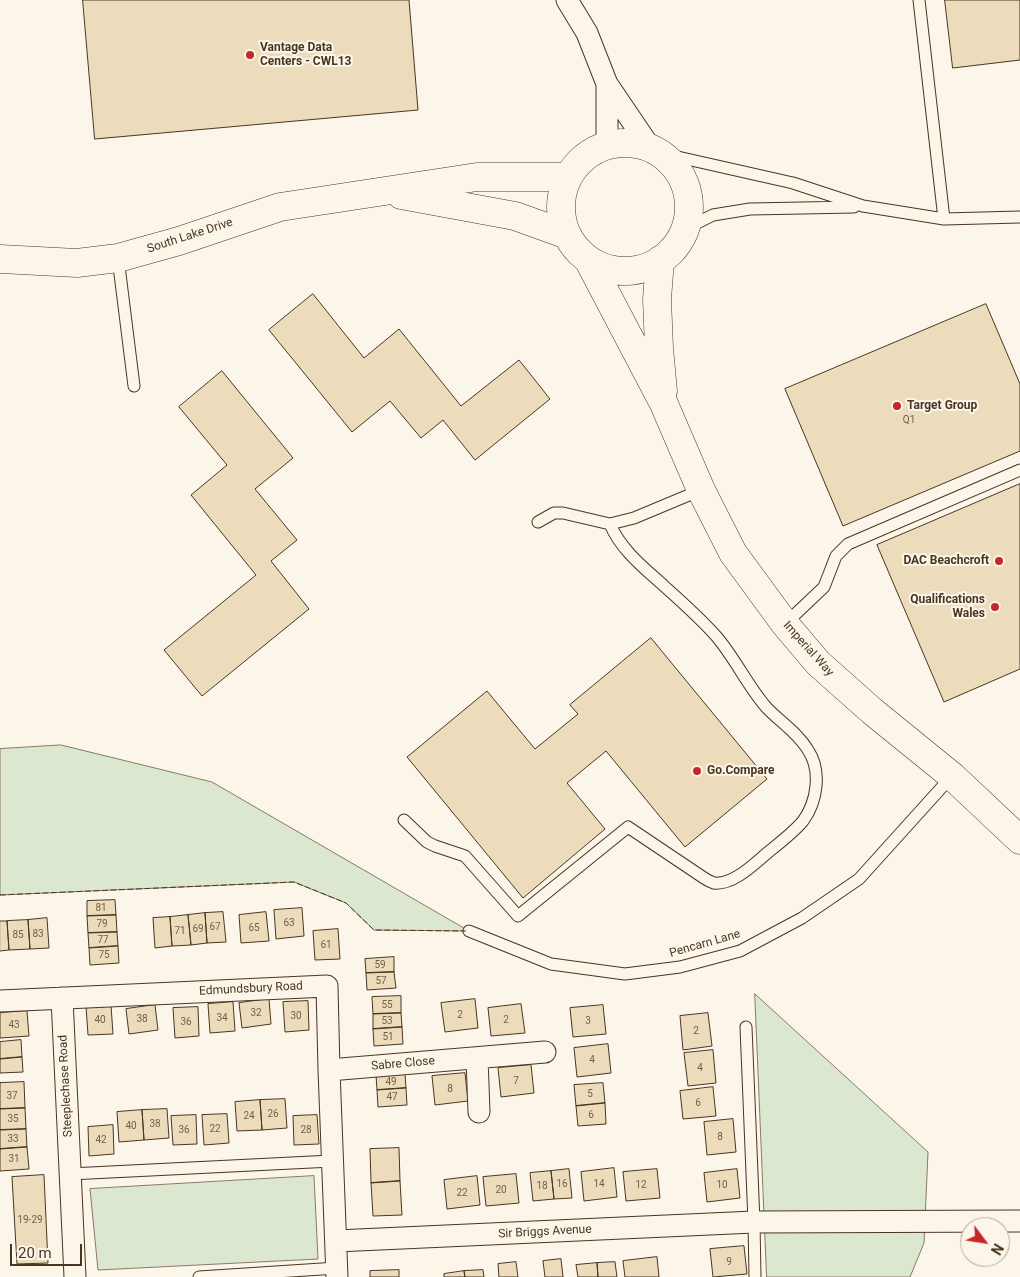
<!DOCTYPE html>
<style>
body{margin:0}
#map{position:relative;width:1020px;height:1277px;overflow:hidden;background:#fbf6e9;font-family:Roboto,sans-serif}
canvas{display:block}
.north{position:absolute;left:960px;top:1217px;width:50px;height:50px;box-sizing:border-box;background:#fbf6e9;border:1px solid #b4a999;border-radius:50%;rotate:121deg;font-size:14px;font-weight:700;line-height:20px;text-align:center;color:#4a3520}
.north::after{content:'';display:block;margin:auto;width:18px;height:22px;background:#c62828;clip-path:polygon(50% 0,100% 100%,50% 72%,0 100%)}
.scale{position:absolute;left:10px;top:1244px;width:72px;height:22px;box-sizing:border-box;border:2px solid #4a3520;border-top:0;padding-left:6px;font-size:15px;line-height:18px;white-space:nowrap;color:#4a3520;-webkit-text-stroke:4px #fbf6e9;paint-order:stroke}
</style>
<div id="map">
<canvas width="1020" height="1277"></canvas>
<div class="north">N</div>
<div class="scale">20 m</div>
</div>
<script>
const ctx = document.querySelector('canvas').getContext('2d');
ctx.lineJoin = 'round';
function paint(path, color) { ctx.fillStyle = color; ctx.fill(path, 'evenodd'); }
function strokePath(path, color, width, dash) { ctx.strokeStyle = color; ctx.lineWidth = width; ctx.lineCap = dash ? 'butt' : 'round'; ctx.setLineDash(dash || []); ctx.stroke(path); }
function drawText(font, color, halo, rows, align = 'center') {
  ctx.font = font + ' Roboto,sans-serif'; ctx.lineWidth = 4; ctx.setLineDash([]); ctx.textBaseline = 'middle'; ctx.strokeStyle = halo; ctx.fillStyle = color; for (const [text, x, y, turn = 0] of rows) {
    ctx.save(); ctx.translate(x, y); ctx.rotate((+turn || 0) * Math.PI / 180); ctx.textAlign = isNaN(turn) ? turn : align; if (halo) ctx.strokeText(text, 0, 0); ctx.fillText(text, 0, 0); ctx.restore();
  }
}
const green = new Path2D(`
 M61 745 212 782 469 931 374 930 346 903 294 882 0 895V749Z
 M755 994 928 1152 924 1243 910 1277H767Z
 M314 1176 318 1259 98 1270 90 1189Z`);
paint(green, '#dce7d0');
strokePath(green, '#887966', 1);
const building = new Path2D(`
 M83 0H409L418 110 95 139Z
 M945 0H1020V60L953 68Z
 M313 294 364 358 399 329 461 406 519 360 550 399 475 460 443 420 421 438 390 401 352 432 269 330Z
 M986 304 1020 384V451L843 526 785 389Z
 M222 371 293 458 255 489 297 540 271 561 309 609 202 696 164 650 256 575 191 495 227 465 179 407Z
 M1020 484V669L944 702 877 545Z
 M651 638 767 779 685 847 606 751 567 783 605 829 523 898 407 757 487 691 535 749 578 714 570 705Z
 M115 900 116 915 87 916V901Z
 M302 908 304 936 276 939 274 910Z
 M223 912 226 942 207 943 205 913Z
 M266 912 269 941 241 943 239 915Z
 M205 913 207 943 191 945 188 915Z
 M116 915 117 932 88 933 87 916Z
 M188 915 191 945 172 946 170 917Z
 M170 917 172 946 155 948 153 918Z
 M47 918 49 948 30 949 28 920Z
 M28 920 30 949 9 950 7 921Z
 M0 921H7L9 950 0 951Z
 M338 929 340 959 315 960 313 931Z
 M117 932 118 946 89 948 88 933Z
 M118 946 119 963 90 965 89 948Z
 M394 957V972L366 973 365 959Z
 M394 972 396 988 367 990 366 973Z
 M401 996V1013L373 1014 372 997Z
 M269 999 271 1024 242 1028 239 1003Z
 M475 999 478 1028 445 1032 441 1003Z
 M308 1001 309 1030 285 1032 283 1002Z
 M233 1002 235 1031 210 1033 208 1004Z
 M521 1004 525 1033 491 1036 488 1008Z
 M111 1005 113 1034 88 1035 86 1006Z
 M155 1005 158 1030 129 1034 126 1009Z
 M603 1005 606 1034 573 1037 570 1008Z
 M198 1007 199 1036 175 1038 173 1008Z
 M27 1011 29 1036 0 1038V1013Z
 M401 1013 402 1027 373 1029V1014Z
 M708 1013 712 1046 683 1050 680 1016Z
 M402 1027 403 1044 374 1046 373 1029Z
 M21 1040 22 1057 0 1059V1042Z
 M608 1044 611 1073 577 1077 574 1048Z
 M713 1050 716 1083 688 1086 684 1053Z
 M22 1057 23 1072 0 1073V1059Z
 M531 1065 534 1093 501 1097 498 1068Z
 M465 1073 468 1101 435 1105 432 1076Z
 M405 1074 406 1088 377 1090 376 1075Z
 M24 1082 25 1108 0 1109V1083Z
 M603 1083 605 1103 576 1106 574 1085Z
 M713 1087 716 1116 683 1119 680 1091Z
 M406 1088 407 1105 378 1107 377 1090Z
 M285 1099 287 1128 262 1130 260 1100Z
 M260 1100 262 1130 237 1131 235 1102Z
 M605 1103 606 1124 578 1126 576 1106Z
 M25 1108 26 1129 0 1130V1109Z
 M167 1109 169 1138 144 1140 142 1110Z
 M142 1110 144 1140 119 1142 117 1112Z
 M227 1114 229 1143 204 1145 202 1115Z
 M196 1115 197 1144 173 1145 171 1116Z
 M317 1115 319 1144 294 1145 293 1116Z
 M733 1119 736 1152 707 1155 704 1122Z
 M113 1125 114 1154 89 1156 88 1127Z
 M26 1129 27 1147 0 1149V1130Z
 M27 1147 29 1169 0 1171V1149Z
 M399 1148 400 1181 371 1183 370 1149Z
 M614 1168 617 1197 584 1201 581 1172Z
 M569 1169 572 1198 554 1199 551 1171Z
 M657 1169 660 1198 626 1201 623 1172Z
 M737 1169 740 1198 707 1202 704 1173Z
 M551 1171 554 1199 533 1201 530 1173Z
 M516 1174 519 1203 486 1206 483 1177Z
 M44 1175 48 1263 17 1264 12 1177Z
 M477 1176 480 1205 447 1209 444 1180Z
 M400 1181 402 1215 373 1216 371 1183Z
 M744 1246 747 1274 713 1277 710 1249Z
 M657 1257 659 1277H625L623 1261Z
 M561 1259 563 1277H545L543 1261Z
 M516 1262 518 1277H499L498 1264Z
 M615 1262 617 1277H598L597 1263Z
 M597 1263 598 1277H578L576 1265Z
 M399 1270V1277H370V1271Z
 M483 1270 484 1277H465L464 1271Z
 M464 1271 465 1277H444V1274Z`);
paint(building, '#ecdcbc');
strokePath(building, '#4a3520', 1);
const service = new Path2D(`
 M919 0 944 219
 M660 153 793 183 863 206 944 219 1020 217
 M685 229 713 215 750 209 854 207
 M118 258 134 386
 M610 524 634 518 701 490
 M785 624 824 587 836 556 848 544 1020 470
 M404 820 427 842 435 846 465 856 518 916 628 827 704 878C707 880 711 882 714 883 733 885 753 865 766 854 778 844 793 833 803 821 817 802 822 771 808 750 798 733 779 721 766 707 747 685 735 658 716 636 700 618 682 602 664 586 643 567 621 550 610 524L563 513H554L538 522
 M469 931 551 964 625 974 680 967 740 951 802 918 859 879 952 776
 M746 1027 754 1222 755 1277
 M70 1174 332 1161
 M199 1277 337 1268`);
const minor = new Path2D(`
 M567 0 587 33 607 84 651 149
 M607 146V84
 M62 998 75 1277
 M0 1001 327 986 329 1070 337 1277
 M477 1058 479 1112
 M329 1070 545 1052
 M336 1241 754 1222 1020 1221`);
const tertiary = new Path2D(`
 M561 207a64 64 0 1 1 128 0a64 64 0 1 1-128 0Z
 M401 195 515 216 565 234
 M0 259 77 263 118 258 179 241 280 207 477 177H568
 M660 260 657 299 659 348 663 391
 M590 263 664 404 701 490 733 553 785 624 818 663 872 711 952 776 1020 840`);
strokePath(service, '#4a3520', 13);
strokePath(minor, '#4a3520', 23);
strokePath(tertiary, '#4a3520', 29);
strokePath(service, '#fbf6e9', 11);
strokePath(minor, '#fbf6e9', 21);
strokePath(tertiary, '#fbf6e9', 28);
strokePath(new Path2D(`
 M0 895 294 882 346 903 374 930 466 931`), '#4a3520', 1, [6, 2.5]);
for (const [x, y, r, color] of [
 [250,55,5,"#c62828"],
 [897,406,5,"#c62828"],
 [999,561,5,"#c62828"],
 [995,607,5,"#c62828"],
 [697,771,5,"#c62828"]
]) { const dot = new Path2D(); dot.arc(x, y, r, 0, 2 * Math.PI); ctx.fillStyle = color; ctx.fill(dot); strokePath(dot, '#fbf6e9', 2); }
drawText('10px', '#725f47', null, [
 ["Q1",909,420],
 ["81",101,908],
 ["63",289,923],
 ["79",102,924],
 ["67",215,927],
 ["65",254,928],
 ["69",198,929],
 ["71",180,931],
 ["83",38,934],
 ["85",18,935],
 ["77",103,940],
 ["61",326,945],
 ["75",104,955],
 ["59",380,965],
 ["57",381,981],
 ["55",387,1005],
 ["32",256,1013],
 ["2",460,1015],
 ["30",296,1016],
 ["34",222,1018],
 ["38",142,1019],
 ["40",100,1020],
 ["2",506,1020],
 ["53",387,1021],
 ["3",588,1021],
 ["36",186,1022],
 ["43",14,1025],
 ["2",696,1031],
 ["51",388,1037],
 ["4",592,1060],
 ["4",700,1068],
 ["7",516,1081],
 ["49",391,1082],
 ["8",450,1089],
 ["5",590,1094],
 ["37",12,1096],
 ["47",392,1097],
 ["6",698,1103],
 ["26",273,1114],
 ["6",591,1115],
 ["24",249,1116],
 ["35",13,1119],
 ["38",155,1124],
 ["40",131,1126],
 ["22",215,1129],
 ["36",184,1130],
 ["28",306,1130],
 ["8",720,1137],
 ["33",13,1139],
 ["42",101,1140],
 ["31",14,1159],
 ["16",562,1184],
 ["14",599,1184],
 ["12",641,1185],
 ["10",722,1185],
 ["18",542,1186],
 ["20",501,1190],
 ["22",462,1193],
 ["19-29",30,1220],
 ["9",729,1262]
]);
drawText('bold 12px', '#4a3520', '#fbf6e9', [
 ["Vantage Data",260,48],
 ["Centers - CWL13",260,62],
 ["Target Group",907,406],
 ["DAC Beachcroft",989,561,"right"],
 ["Qualifications",985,600,"right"],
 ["Wales",985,614,"right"],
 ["Go.Compare",707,771]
], 'left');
drawText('12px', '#4a3520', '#fbf6e9', [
 ["South Lake Drive",190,236,-18],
 ["Imperial Way",808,649,48],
 ["Pencarn Lane",705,944,-16],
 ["Edmundsbury Road",251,989,-3],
 ["Sabre Close",403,1064,-5],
 ["Steeplechase Road",66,1086,-93],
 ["Sir Briggs Avenue",545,1232,-3]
]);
</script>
